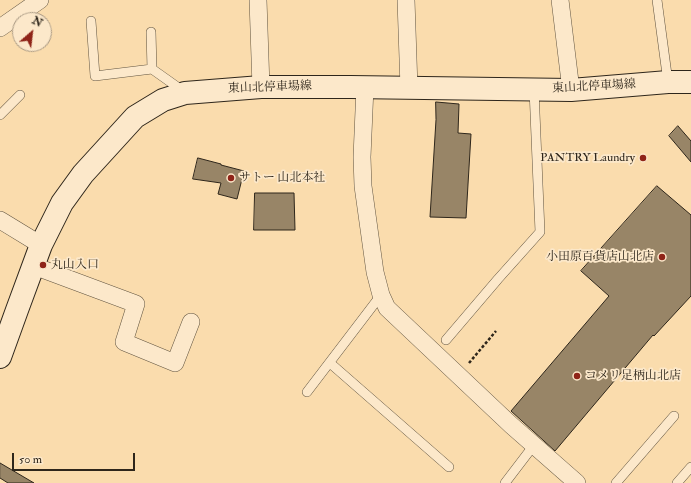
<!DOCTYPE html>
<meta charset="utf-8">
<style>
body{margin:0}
#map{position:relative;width:691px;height:483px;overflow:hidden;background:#fadcad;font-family:"IM FELL Double Pica",serif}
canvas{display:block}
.north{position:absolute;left:12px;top:12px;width:40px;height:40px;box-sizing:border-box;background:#fce8ca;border:1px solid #aa9a84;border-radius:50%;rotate:28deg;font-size:11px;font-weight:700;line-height:16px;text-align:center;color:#2e261b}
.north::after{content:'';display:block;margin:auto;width:14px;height:18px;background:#8f2418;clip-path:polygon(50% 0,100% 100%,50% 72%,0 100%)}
.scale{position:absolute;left:12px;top:453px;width:123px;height:18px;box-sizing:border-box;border:2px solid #2e261b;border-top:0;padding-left:5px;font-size:12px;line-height:14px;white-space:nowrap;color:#2e261b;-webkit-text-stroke:3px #fce8ca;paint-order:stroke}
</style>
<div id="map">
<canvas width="691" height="483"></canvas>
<div class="north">N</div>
<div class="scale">50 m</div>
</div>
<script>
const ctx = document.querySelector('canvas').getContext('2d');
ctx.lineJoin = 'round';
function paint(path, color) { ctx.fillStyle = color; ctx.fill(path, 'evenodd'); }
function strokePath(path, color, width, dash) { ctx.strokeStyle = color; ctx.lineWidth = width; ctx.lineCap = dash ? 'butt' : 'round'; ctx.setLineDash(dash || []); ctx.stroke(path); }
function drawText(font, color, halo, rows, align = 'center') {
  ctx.font = font + ' "IM FELL Double Pica","Noto Serif JP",serif'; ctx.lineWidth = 3.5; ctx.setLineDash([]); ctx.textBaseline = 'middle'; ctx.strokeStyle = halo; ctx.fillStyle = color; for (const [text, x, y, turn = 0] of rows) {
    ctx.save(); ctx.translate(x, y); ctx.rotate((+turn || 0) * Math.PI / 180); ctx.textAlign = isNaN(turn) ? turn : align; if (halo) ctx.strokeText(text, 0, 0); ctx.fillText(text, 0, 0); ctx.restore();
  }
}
const building = new Path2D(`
 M436 102 459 104 458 133 471 134 466 218 430 217 436 120Z
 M678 126 691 141V162L669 136Z
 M198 158 221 164V165L244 171 237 199 218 194 221 183 193 179Z
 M657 186 691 215V296L654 336 653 335 555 451 511 411 609 296 581 271Z
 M255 193H294L295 230H254Z
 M0 463 34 483H8L0 478Z`);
paint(building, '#988567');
strokePath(building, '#2e261b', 1);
const lane = new Path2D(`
 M657 0 668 82
 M91 21 95 76 152 69 183 91
 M151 32 152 69
 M0 115 20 95
 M446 340 498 279 540 232 534 89
 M330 363 449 467
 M307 392 381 295
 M505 483 534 445
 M616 483 674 416
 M677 483 691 467`);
const street = new Path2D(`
 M258 0 261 87
 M406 0 409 88
 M560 0 571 90
 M0 28 40 0
 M365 87 362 157 363 186 375 272 381 295 387 308 511 425 577 483
 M0 220 41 245
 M34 266 136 304 124 342 175 363 191 322`);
const secondary = new Path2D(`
 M0 357 17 310 41 245 62 203 83 174 135 117 163 100 185 93 261 87H351L571 90 668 82H691`);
strokePath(lane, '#615440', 10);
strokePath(street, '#615440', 18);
strokePath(secondary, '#2e261b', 24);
strokePath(new Path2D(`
 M469 363 496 331`), '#2e261b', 2.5, [3, 2]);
strokePath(lane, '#fce8ca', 9);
strokePath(street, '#fce8ca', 17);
strokePath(secondary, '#fce8ca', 22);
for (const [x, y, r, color] of [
 [643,158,4,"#8f2418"],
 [231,178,4,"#8f2418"],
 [662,257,4,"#8f2418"],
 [43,265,4,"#8f2418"],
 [577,376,4,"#8f2418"]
]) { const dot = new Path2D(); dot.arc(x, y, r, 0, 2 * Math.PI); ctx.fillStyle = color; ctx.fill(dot); strokePath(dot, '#fce8ca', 1.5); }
drawText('12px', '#2e261b', '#fce8ca', [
 ["東山北停車場線",594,87,-3],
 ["東山北停車場線",270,88,-2]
]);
drawText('12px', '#2e261b', '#fce8ca', [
 ["PANTRY Laundry",635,158,"right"],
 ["サトー 山北本社",239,178],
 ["小田原百貨店山北店",654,257,"right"],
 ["丸山入口",51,265],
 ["コメリ足柄山北店",585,376]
], 'left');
</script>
